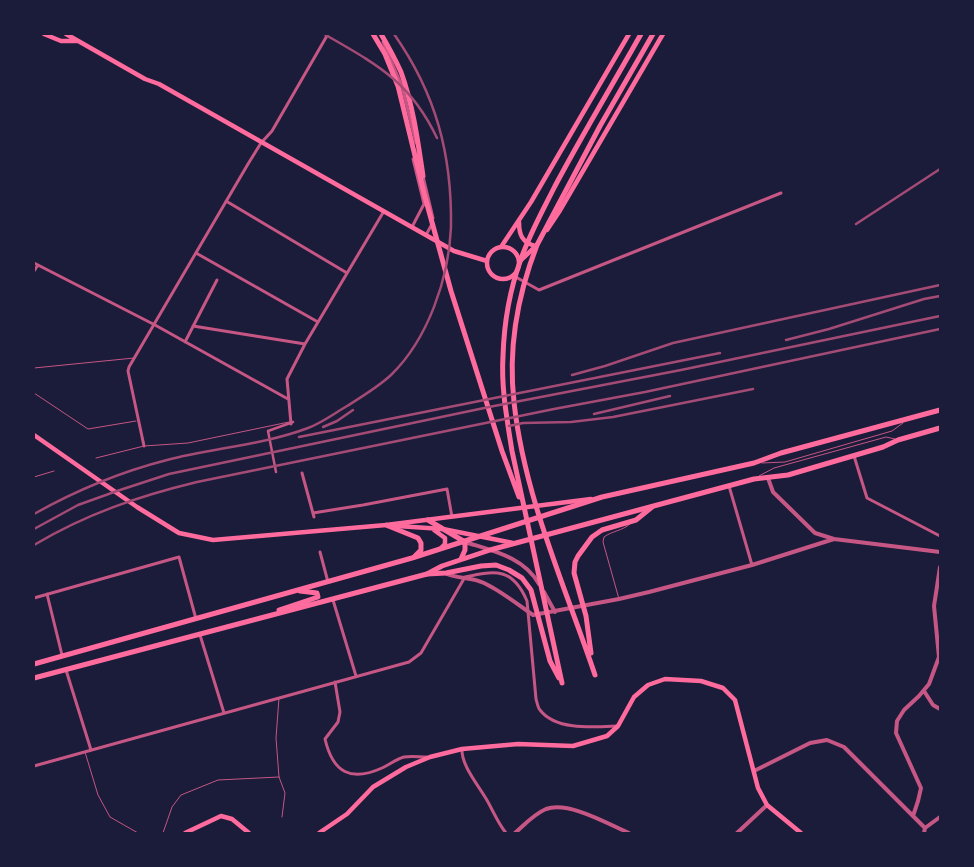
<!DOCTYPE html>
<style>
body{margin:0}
#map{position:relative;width:974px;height:867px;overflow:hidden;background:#1b1b3a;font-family:Rubik,sans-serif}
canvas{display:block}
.frame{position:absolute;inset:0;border:35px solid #1b1b3a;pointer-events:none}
</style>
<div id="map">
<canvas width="974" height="867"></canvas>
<div class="frame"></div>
</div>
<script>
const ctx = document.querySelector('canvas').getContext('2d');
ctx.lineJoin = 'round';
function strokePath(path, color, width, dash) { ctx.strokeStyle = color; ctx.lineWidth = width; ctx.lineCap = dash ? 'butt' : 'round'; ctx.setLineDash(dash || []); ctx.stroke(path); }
strokePath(new Path2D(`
 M34 368 134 358
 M34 393 88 429 136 421
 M96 458 144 446 188 443 289 422
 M762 463 785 462 892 431 903 423
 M759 476 774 468 886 437 895 439
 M34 477 54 471
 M619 599 603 542 604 537C612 531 622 531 630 524
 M279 698 276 738 279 777 285 793 282 817
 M85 752 98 795 110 817 138 833
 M163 833 172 807 181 795 218 780 279 777`), '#c65784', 1);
strokePath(new Path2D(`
 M276 472 268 431 293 422`), '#c65784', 2.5);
strokePath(new Path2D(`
 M383 42 402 86 416 143
 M423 176 433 218
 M226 201 347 273
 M412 227 424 204 413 159
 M426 235 432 224
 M196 253 318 322
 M34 263 155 325 288 399
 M34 271 38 265
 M514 276 539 290 781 193
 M193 326 305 344
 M185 342 217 280
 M291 424 287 379 305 344 384 211
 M144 446 128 371 129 367 248 164 261 143 272 131 328 34
 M854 456 867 498 940 536
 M302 473 314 517
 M729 486 752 565
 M313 513 363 505 447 489 452 517
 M320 552 328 582
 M47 594 62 655
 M34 598 179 557 196 619
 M333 600 356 676
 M200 635 224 713
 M66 670 91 750
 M335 682 340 712 338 722 325 739C333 773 351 782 382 768 389 765 396 759 404 757 411 756 420 757 427 757
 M462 749C461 766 480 787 488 802 494 813 498 823 506 833
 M34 766 409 662 421 653 465 577C496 570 513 568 527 601L536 699C537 702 538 708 540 710 556 731 595 727 617 726`), '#c65784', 3);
strokePath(new Path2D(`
 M768 478 773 492 815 533 834 539
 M465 542C493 551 524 557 539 584
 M447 574C459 579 472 577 484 583 501 591 517 604 533 615L619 599 649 592 752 565 834 539 940 552
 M544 592 555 612
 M924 691 933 705 940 709
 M754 771 810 743 827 740 844 747 925 828
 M913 816 918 801 921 788 896 733 897 721 904 710 919 696 929 684 939 657 934 606 940 567
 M515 833C524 825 534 814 546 809 569 801 608 824 629 833
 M737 833 767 805
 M924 833 925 828 940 817`), '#c65784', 4);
strokePath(new Path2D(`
 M44 34 61 41H78
 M66 34 145 79 159 84 454 251 487 261
 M519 222C519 235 522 242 535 246
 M547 230 559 212 663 34
 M487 263a16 16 0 1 1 32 0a16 16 0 1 1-32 0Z
 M501 247 531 202 629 34
 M521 260 537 245
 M34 435 137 507 179 533 213 540 386 525 591 499
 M397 526 443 529 513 543
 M434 530 445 538V544L441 548
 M185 833 221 816 232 819 249 833
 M319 833 347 814 373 787 406 767 430 757 462 749 518 744 573 746 607 736 618 726 634 697 648 685 665 679 701 681 723 688 735 700 758 788 767 805 801 833`), '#ff6b9d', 4.5);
strokePath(new Path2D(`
 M428 520 465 542V550L461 559
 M386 525 418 538 421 543V550L414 557
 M279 610 318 597 317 593 300 591
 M34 664 412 558 602 497 754 463 781 453 940 410
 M34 678 427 574 442 566 490 550 754 479 788 475 883 447 898 440 940 428`), '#ff6b9d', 5);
strokePath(new Path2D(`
 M373 34 385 54 398 86 425 197 451 291 502 451 519 497
 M381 34C388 46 395 59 401 72 413 105 418 142 423 176
 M427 574 446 573 481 566 496 565 509 570 522 578 531 590 550 661 559 678
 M591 653 586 616 574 573 575 562 578 556 592 537 602 530 636 520 652 507
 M595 675C565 586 524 496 514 402 508 349 518 294 537 245L600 126 653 34
 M562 683 512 451C507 419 501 388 503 356 504 324 510 289 521 259 530 233 543 210 555 186 582 135 613 84 641 34`), '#ff6b9d', 5);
strokePath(new Path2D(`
 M324 34C376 64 410 81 437 138
 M856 224 940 169
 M786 340 829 329 924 299 940 296
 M572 375 605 366 673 343 940 285
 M594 414 670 396
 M509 426 523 423 571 422 613 417 753 389
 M323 427 337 421 353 410
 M299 437 720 353
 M34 514C75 491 120 472 167 460 213 448 263 445 308 428 322 423 335 413 347 406 363 396 378 387 391 375 428 339 449 278 451 227 452 154 436 94 394 34
 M34 529 78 505 117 491 169 474 489 407 681 370 940 316
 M34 545C86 514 139 496 197 482L554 409 645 392 940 329`), '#a44b75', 2.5);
</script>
